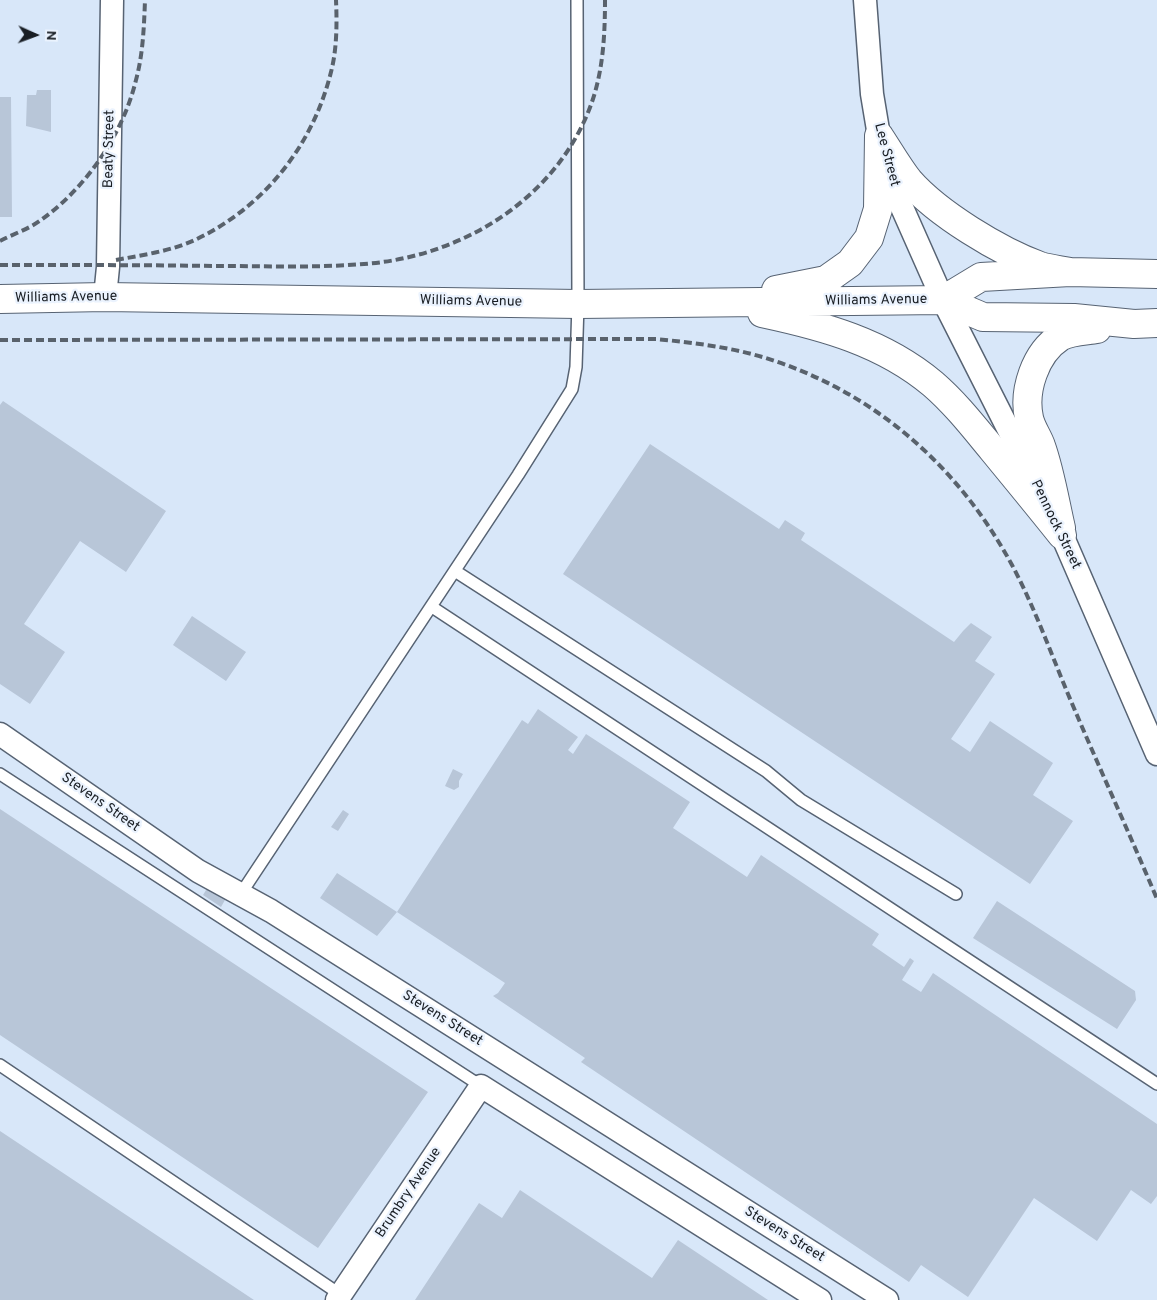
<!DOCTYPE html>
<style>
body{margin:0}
#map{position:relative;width:1157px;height:1300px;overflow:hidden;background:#d8e7f9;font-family:Overpass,sans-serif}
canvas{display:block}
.north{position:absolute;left:10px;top:10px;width:50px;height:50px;-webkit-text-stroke:4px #ebf3fe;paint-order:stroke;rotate:92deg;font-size:14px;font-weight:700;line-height:20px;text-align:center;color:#191e24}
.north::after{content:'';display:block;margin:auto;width:18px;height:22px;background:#191e24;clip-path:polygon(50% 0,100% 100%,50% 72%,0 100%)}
</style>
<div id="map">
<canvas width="1157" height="1300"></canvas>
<div class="north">N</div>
</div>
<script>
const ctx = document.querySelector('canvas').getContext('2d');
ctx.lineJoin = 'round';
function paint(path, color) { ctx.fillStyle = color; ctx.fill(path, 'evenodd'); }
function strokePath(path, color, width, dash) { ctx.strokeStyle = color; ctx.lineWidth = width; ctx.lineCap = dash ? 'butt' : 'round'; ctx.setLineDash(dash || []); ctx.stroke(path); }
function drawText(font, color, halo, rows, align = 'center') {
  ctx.font = font + ' Overpass,sans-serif'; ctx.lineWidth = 4.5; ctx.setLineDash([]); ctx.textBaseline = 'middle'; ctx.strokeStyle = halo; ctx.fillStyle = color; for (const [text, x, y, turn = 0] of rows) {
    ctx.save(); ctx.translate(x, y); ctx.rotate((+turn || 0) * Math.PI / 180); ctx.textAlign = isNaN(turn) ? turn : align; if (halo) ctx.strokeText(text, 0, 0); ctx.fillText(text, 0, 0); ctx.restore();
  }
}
paint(new Path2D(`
 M37 90H51V132L26 126 27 95H36Z
 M0 97H11L12 217H0Z
 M3 401 166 511 126 572 80 541 24 624 65 652 30 704 0 684V405Z
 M650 444 779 529 785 520 805 533 801 540 954 642 963 631 971 623 992 637 975 661 995 674 951 739 970 752 990 721 1053 763 1033 795 1073 821 1030 884 563 574Z
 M192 616 246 652 226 681 173 645Z
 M538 709 578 737 568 750 573 754 586 734 690 802 673 828 747 877 761 855 879 934 872 945 904 967 910 958 914 961 902 980 921 992 933 973 1157 1124V1196L1151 1204 1131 1190 1097 1241 1034 1198 968 1297 921 1265 909 1282 581 1062 585 1058 493 996 498 993 505 983 397 912 522 720 528 724Z
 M453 769 463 774 459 781V787L454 790 445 786Z
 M0 809 428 1092 318 1248 0 1035Z
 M343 810 349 814 338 831 331 827Z
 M337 873 397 912 377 936 320 898Z
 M211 882 229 893 221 907 203 895Z
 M997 901 1135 991 1136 1000 1117 1029 973 938Z
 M0 1131 254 1300H0Z
 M520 1190 652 1278 678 1240 768 1300H415L479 1203 502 1218Z`), '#b8c6d8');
const service = new Path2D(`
 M455 571 766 771 801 800 956 894
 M432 607 1157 1084
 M0 774 481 1086
 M240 895 518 475 572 389 576 367 578 304 577 0
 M0 1065 341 1295`);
const minor = new Path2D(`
 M865 0 872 94 879 136 892 185 943 300 1062 535 1157 754
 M105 297 108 267 112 0
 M0 734 198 871 271 911 887 1300
 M337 1300 481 1086 820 1300`);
const tertiary = new Path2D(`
 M879 136C889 151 898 167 909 181 938 214 999 251 1040 266 1050 269 1060 270 1070 272
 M776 290 826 280 850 263 869 238 878 209 879 136
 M0 299 105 297 578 304 943 300 983 317 1074 318 1134 324 1157 323
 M943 300 981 277 1070 272 1157 274
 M762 313C823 326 883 342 933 384 955 403 973 426 992 449 1015 477 1039 506 1062 535
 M1061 528C1055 502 1050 471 1041 446 1038 437 1031 428 1029 418 1023 391 1035 353 1060 337 1070 331 1085 331 1097 329`);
strokePath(service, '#576373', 14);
strokePath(minor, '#576373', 25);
strokePath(tertiary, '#576373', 30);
strokePath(service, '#fff', 11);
strokePath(minor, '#fff', 22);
strokePath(tertiary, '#fff', 28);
strokePath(new Path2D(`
 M0 241C13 234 29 229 41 220 86 188 123 134 136 80 143 54 144 27 145 0
 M116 260C143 255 172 251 197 239 265 206 313 145 331 72 337 49 337 23 336 0
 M0 265C73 265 146 265 219 266 267 266 316 268 364 264 460 257 553 201 589 110 603 75 605 36 605 0
 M0 340 656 339C697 343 737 348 775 361 879 396 960 469 1012 565 1034 606 1050 651 1068 694 1097 763 1128 830 1157 899`), '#59626c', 4, [8, 4]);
drawText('14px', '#191e24', '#ebf3fe', [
 ["Beaty Street",110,149,-89],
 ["Lee Street",886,155,75],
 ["Williams Avenue",66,298,-1],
 ["Williams Avenue",876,301,-1],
 ["Williams Avenue",471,302,1],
 ["Pennock Street",1055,525,64],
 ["Stevens Street",100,803,35],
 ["Stevens Street",442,1019,32],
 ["Brumbry Avenue",409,1193,-56],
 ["Stevens Street",784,1235,32]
]);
</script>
